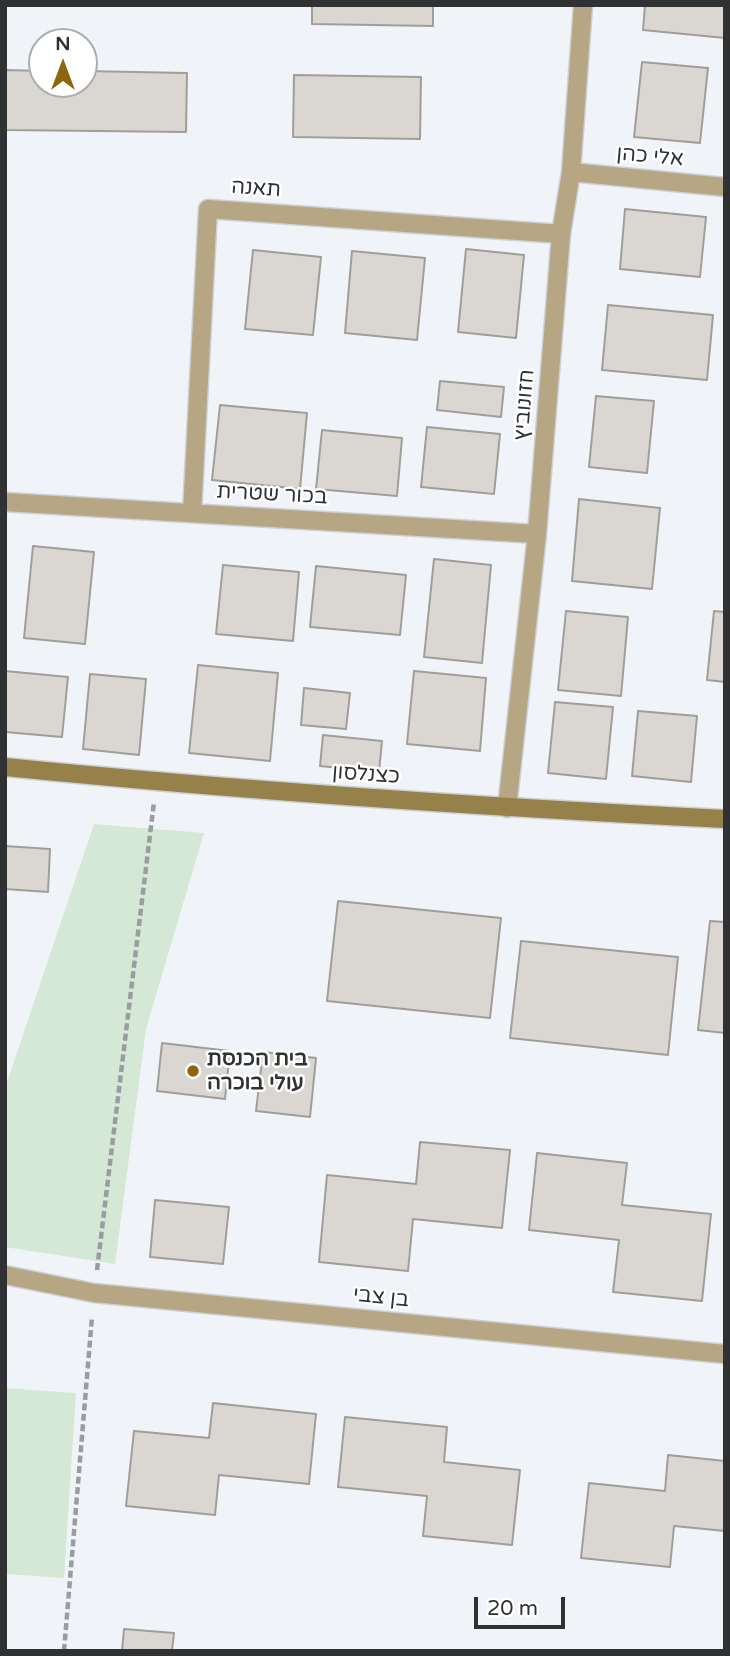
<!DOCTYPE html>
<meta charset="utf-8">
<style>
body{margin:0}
#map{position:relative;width:730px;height:1656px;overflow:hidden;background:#f0f4f8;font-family:"Varela Round",sans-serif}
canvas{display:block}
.frame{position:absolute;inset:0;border:7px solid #2f3133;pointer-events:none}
.north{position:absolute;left:28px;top:28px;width:70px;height:70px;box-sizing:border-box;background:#fff;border:2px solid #acadad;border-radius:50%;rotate:0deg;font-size:19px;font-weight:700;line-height:28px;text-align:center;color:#2f3133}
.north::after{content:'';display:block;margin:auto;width:24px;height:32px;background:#8e660b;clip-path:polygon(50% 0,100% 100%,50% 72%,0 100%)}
.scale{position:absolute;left:474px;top:1597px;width:91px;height:32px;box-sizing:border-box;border:4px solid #2f3133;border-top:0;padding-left:9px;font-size:21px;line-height:24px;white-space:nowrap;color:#2f3133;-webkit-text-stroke:5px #fff;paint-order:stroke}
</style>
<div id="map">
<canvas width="730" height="1656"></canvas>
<div class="frame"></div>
<div class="north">N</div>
<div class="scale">20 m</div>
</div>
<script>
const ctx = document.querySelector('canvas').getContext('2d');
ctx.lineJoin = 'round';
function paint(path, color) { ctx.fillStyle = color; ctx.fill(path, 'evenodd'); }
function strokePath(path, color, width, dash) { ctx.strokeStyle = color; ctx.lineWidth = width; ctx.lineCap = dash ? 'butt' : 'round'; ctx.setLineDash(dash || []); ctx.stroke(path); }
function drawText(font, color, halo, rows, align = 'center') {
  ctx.font = font + ' "Varela Round","Noto Sans Hebrew",sans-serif'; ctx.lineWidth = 5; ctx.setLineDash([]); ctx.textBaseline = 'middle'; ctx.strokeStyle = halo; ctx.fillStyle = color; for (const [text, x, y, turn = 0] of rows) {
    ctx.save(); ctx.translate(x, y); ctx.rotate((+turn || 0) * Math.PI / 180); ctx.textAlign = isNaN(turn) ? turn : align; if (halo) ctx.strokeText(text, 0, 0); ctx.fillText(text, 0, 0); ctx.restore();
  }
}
paint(new Path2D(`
 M94 824 204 833 146 1029 115 1264 5 1247V1088Z
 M5 1388 76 1393 64 1578 5 1574Z`), '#d4e8d5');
const building = new Path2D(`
 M312 5H433V26L312 24Z
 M645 5H725V38L643 30Z
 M642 62 708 68 700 143 634 137Z
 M5 70 42 71V84H84V71L187 73 186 132 5 130Z
 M294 75 421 77 420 139 293 137Z
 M625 209 706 217 700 277 620 269Z
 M466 249 524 255 516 338 458 332Z
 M253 250 321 257 313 335 245 329Z
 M352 251 425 258 417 340 345 333Z
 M608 305 713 315 707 380 602 370Z
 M440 381 504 387 501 417 437 410Z
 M596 396 654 401 647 473 589 467Z
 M220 405 307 413 300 489 212 480Z
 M427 427 500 434 494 494 421 487Z
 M322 430 402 438 397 496 316 489Z
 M579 499 660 508 652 589 572 581Z
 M33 546 94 552 85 644 24 638Z
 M434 559 491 565 482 663 424 657Z
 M223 565 299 572 293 641 216 634Z
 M316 566 406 575 400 635 310 627Z
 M566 611 628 617 621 696 558 690Z
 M714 611 725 612V682L707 680Z
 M198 665 278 673 270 761 189 753Z
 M5 671 68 677 62 737 5 732Z
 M414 671 486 678 480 751 407 744Z
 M90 674 146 679 139 755 83 749Z
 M304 688 350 693 346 729 301 725Z
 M555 702 613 707 606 779 548 773Z
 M638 711 697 716 691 782 632 776Z
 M323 735 382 741 379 772 320 766Z
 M5 846 50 849 48 892 5 889Z
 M338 901 501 918 490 1018 327 1001Z
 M710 921 725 922V1033L698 1030Z
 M521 941 678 957 668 1055 510 1038Z
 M162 1043 230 1051 225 1099 157 1091Z
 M263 1052 316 1058 310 1117 256 1111Z
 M420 1142 510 1150 502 1228 413 1219 408 1271 319 1262 327 1175 416 1184Z
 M537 1153 627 1163 622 1205 711 1214 702 1301 613 1292 619 1240 529 1230Z
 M155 1200 229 1207 223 1264 150 1257Z
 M213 1403 316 1414 309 1484 219 1475 215 1515 126 1506 134 1431 209 1438Z
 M345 1417 447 1427 444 1462 520 1470 512 1545 423 1536 427 1496 338 1487Z
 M668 1455 725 1461V1531L674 1526 670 1567 581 1558 589 1483 665 1491Z
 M124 1629 174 1633 172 1651H122Z`);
paint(building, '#dad6d2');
strokePath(building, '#a19d99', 2);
const street = new Path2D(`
 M571 172 725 187
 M5 502 537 534
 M192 513 208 209 561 234
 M507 808 537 534 561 234 571 172 583 5
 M5 1275 94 1293 725 1354`);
const secondary = new Path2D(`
 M5 767C245 791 485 807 725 819`);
strokePath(street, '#cdd1d5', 21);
strokePath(secondary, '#cdd1d5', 21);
strokePath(new Path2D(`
 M97 1270 154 802
 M64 1651 92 1317`), '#9a9da0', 4.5, [7, 3.5]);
strokePath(street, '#b6a683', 18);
strokePath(secondary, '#97814a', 18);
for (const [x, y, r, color] of [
 [193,1071,7,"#8e660b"]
]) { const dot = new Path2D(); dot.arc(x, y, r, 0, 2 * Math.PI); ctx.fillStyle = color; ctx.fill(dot); strokePath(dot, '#fff', 2.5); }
drawText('21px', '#2f3133', '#fff', [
 ["אלי כהן",650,157,5],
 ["תאנה",256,189,4],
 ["חזונוביץ",525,405,-85],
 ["בכור שטרית",272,495,3],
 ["כצנלסון",366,775,4],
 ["בן צבי",381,1298,6]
]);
drawText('bold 21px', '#2f3133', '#fff', [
 ["בית הכנסת",207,1059],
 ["עולי בוכרה",207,1083]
], 'left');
</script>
